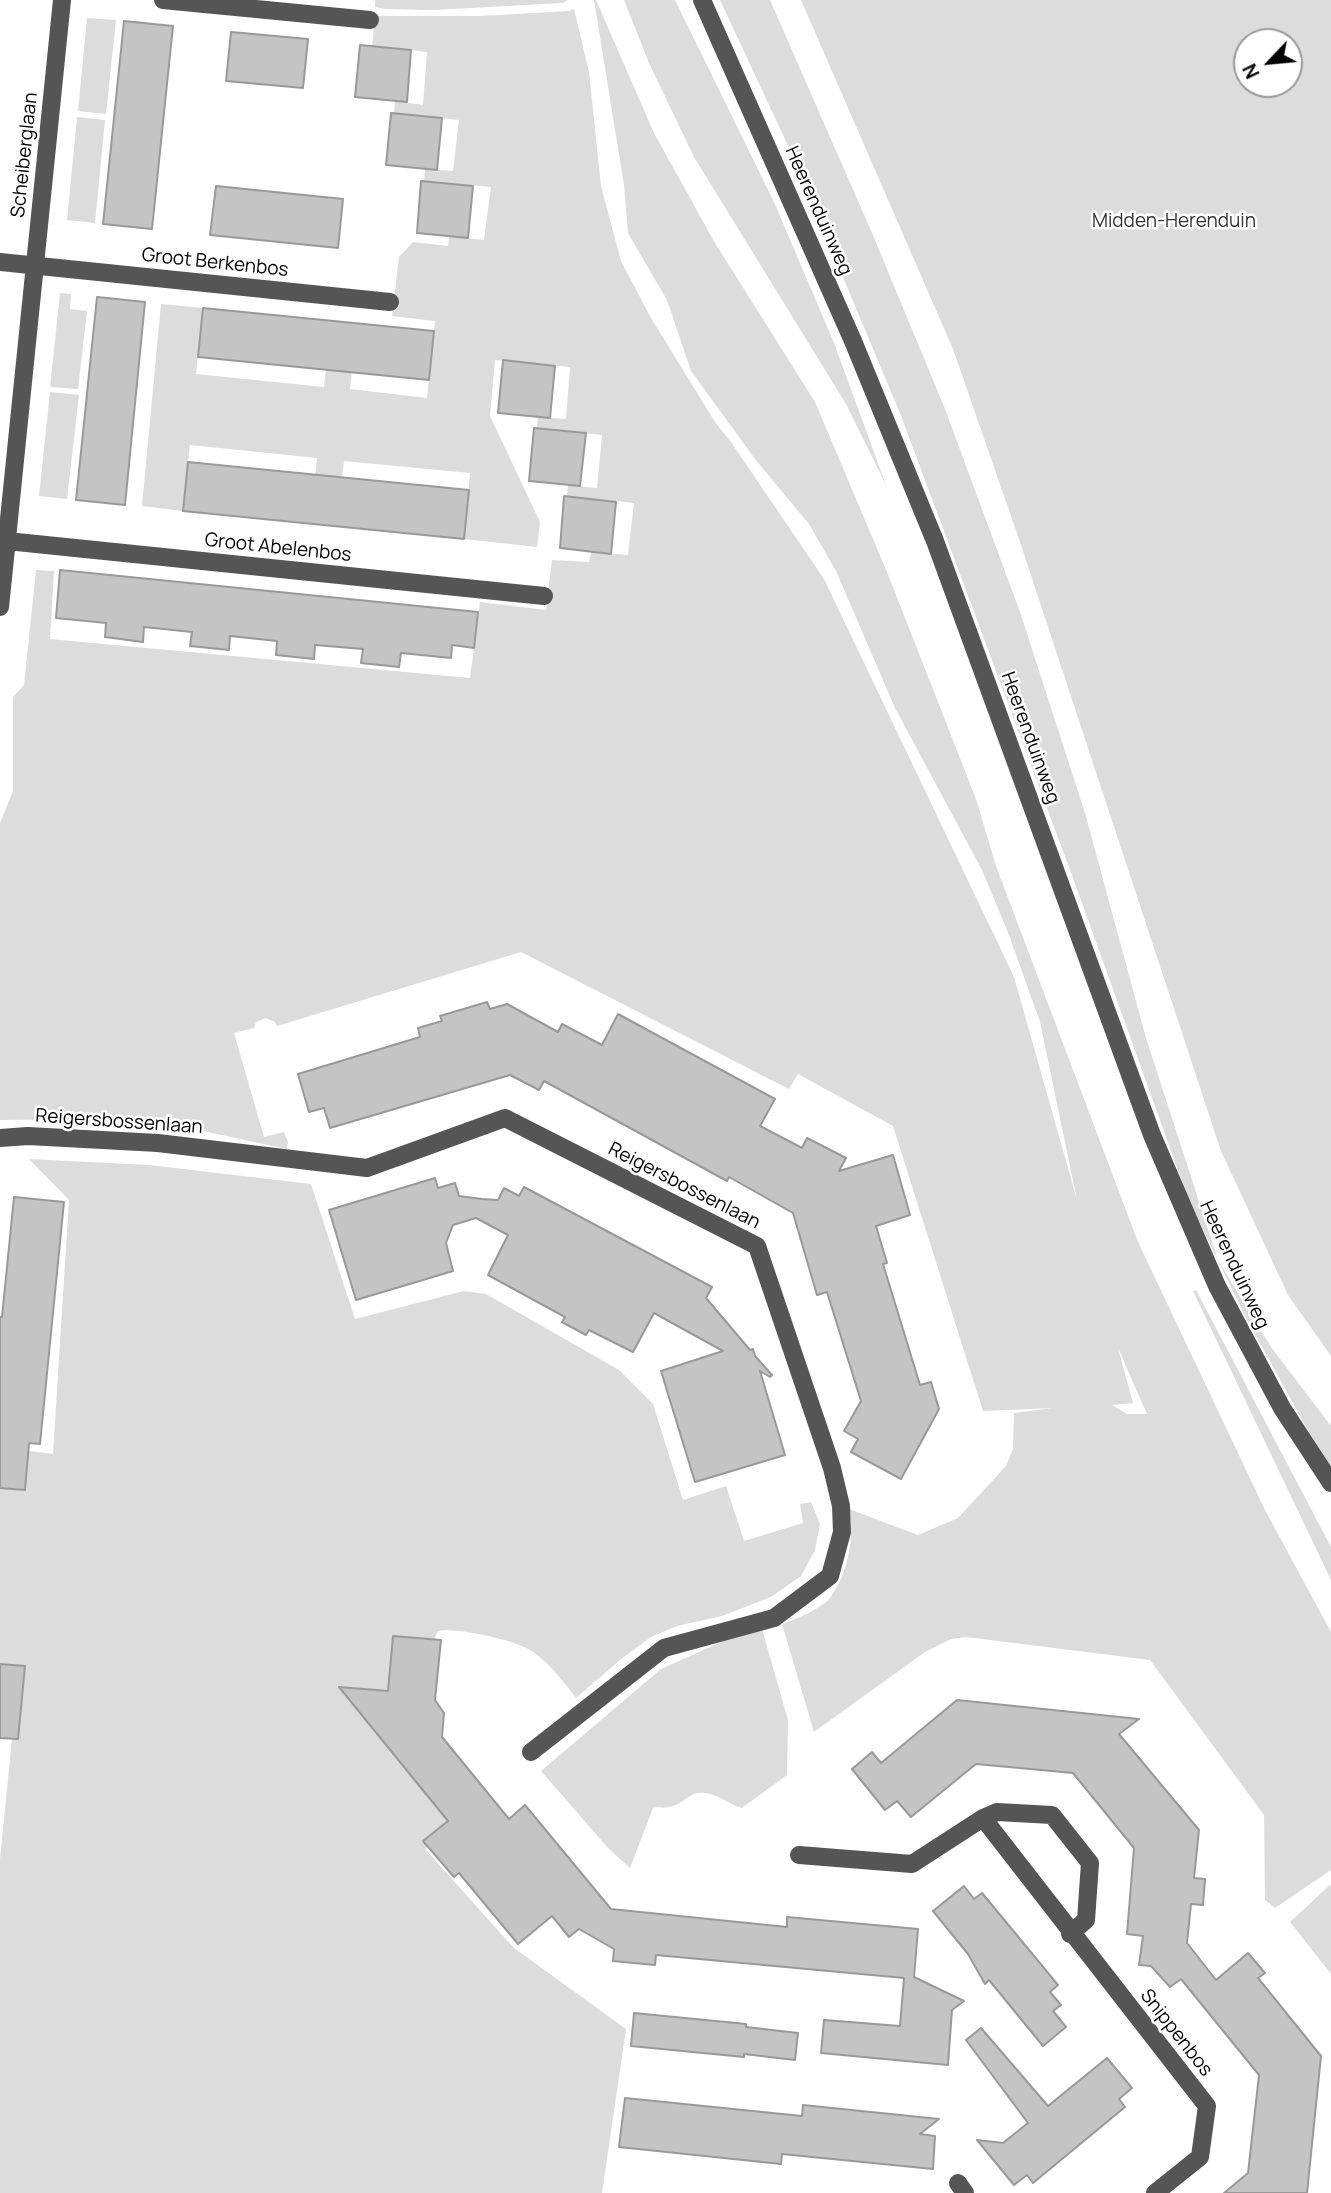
<!DOCTYPE html>
<style>
body{margin:0}
#map{position:relative;width:1331px;height:2193px;overflow:hidden;background:#fff;font-family:Manrope,sans-serif}
canvas{display:block}
.north{position:absolute;left:1233px;top:28px;width:70px;height:70px;box-sizing:border-box;background:#fff;border:2px solid #999;border-radius:50%;rotate:244deg;font-size:19px;font-weight:700;line-height:28px;text-align:center;color:#000}
.north::after{content:'';display:block;margin:auto;width:24px;height:32px;background:#000;clip-path:polygon(50% 0,100% 100%,50% 72%,0 100%)}
</style>
<div id="map">
<canvas width="1331" height="2193"></canvas>
<div class="north">N</div>
</div>
<script>
const ctx = document.querySelector('canvas').getContext('2d');
ctx.lineJoin = 'round';
function paint(path, color) { ctx.fillStyle = color; ctx.fill(path, 'evenodd'); }
function strokePath(path, color, width, dash) { ctx.strokeStyle = color; ctx.lineWidth = width; ctx.lineCap = dash ? 'butt' : 'round'; ctx.setLineDash(dash || []); ctx.stroke(path); }
function drawText(font, color, halo, rows, align = 'center') {
  ctx.font = font + ' Manrope,sans-serif'; ctx.lineWidth = 5; ctx.setLineDash([]); ctx.textBaseline = 'middle'; ctx.strokeStyle = halo; ctx.fillStyle = color; for (const [text, x, y, turn = 0] of rows) {
    ctx.save(); ctx.translate(x, y); ctx.rotate((+turn || 0) * Math.PI / 180); ctx.textAlign = isNaN(turn) ? turn : align; if (halo) ctx.strokeText(text, 0, 0); ctx.fillText(text, 0, 0); ctx.restore();
  }
}
paint(new Path2D(`
 M375 0H568L563 3 433 10 385 9 375 7Z
 M594 0H596L654 133 715 243 815 402 887 572 976 799 996 866 1138 1242 1265 1510 1331 1632V1870L1275 1908 1265 1900 1264 1815 1150 1660 966 1637 951 1639 925 1652 814 1732 782 1624C795 1620 822 1608 830 1598 848 1574 855 1537 849 1509L918 1535 958 1518 1006 1466 1013 1449 1014 1413 1052 1408 983 1411 893 1126 798 1074 789 1089 521 952 277 1026 275 1022 266 1018 256 1022 254 1028 234 1033 264 1137 284 1132 288 1142 287 1149 170 1124 116 1119 0 1120V823L13 791V697L24 685 36 570 54 571 50 639 470 678 480 602 546 610 552 560 589 562 591 552 628 555 634 503 567 496 568 485 597 488 602 435 537 428 538 417 566 419 570 367 495 360 490 416 540 522 537 547 464 539 470 473 344 461 336 526 310 523 317 458 190 445 183 511 142 506 161 304 203 308 196 374 324 387 331 320 357 323 350 389 427 398 435 321 392 316 399 257 413 242 448 246 449 236 484 240 491 187 424 181 425 169 453 171 459 120 394 113 395 101 423 105 427 52 372 46 375 16H481L569 11 574 9 589 72 601 186 621 261 651 318 715 422 731 442 824 579 1014 977 1077 1200 1040 1022 1009 935 982 870 895 708 836 571 809 524 755 459 691 371 667 300 628 233 624 185ZM1118 1348 1147 1414H1127L1112 1405 1133 1403Z
 M624 0H675L774 202 834 343 886 485 846 404 694 157 649 63Z
 M720 0H770L872 233 945 409 1020 612 1085 813 1146 1038 1218 1260 1271 1347 1331 1426V1467L1306 1427 1246 1318 1189 1201 1073 878 900 413 784 137Z
 M801 0H1331V1356L1288 1295 1221 1151 1020 542 953 349ZM1247 42H1289V84H1247Z
 M87 18 116 20 106 114 78 111Z
 M77 117 105 120 95 223 67 220Z
 M60 293 71 294 70 309 87 311 78 389 50 387Z
 M50 392 79 395 67 499 39 496Z
 M29 1159 149 1165 311 1184 355 1319 464 1291 486 1294 619 1370 653 1404 683 1500 726 1486 744 1541 803 1523 800 1504 811 1502 820 1524 815 1550 801 1576 771 1597 722 1616 677 1626 651 1637 621 1659 576 1698C563 1681 549 1662 530 1650 515 1640 455 1627 438 1631L435 1637 431 1722 491 1796 425 1849 514 1948 626 2029 602 2193H0V1859L19 1669 0 1666V1447L53 1454 69 1200Z
 M1196 1290 1331 1547V1580L1193 1291Z
 M762 1629 788 1720 787 1775 742 1808C727 1804 712 1788 694 1794 686 1797 679 1806 669 1807 663 1809 660 1806 653 1808L630 1868 608 1848 541 1771 661 1669 728 1639Z
 M1331 1884V1974L1290 1922Z`), '#dcdcdc');
const building = new Path2D(`
 M124 21 173 26 152 229 103 224Z
 M231 32 308 39 303 88 226 81Z
 M360 45 411 50 407 102 355 97Z
 M391 113 442 118 437 170 386 165Z
 M421 181 473 186 468 238 417 233Z
 M216 186 343 199 338 248 210 235Z
 M97 297 145 302 125 505 76 500Z
 M203 308 434 331 429 380 198 357Z
 M503 360 555 366 550 418 498 413Z
 M534 428 586 433 580 486 529 481Z
 M188 462 469 490 464 539 183 511Z
 M564 496 616 502 611 554 560 548Z
 M60 570 478 612 474 648 452 645 451 658 401 653 399 667 361 663 363 649 315 645 314 659 276 655 277 641 230 636 229 650 190 646 192 632 144 627 143 642 105 637 106 623 56 618Z
 M487 1002 490 1009 507 1004 558 1032 562 1024 602 1045 618 1014 775 1099 760 1126 802 1148 807 1138 846 1158 839 1171 893 1155 910 1215 876 1226 887 1263 883 1264 920 1385 931 1382 939 1409 901 1479 851 1452 858 1439 844 1431 861 1401 827 1292 817 1295 793 1213 729 1177 727 1181 544 1081 539 1090 510 1075 330 1128 324 1108 309 1112 298 1074 420 1037 418 1028 442 1021 440 1016Z
 M435 1178 438 1188 455 1183 459 1196 482 1199 498 1200 504 1188 519 1196 524 1187 712 1287 706 1298 750 1350 753 1349 755 1356 772 1375 770 1377 760 1371 785 1455 695 1482 661 1371 723 1351 654 1313 633 1352 589 1330 586 1335 562 1322 565 1317 488 1275 508 1235 476 1218 453 1225 446 1243 453 1271 356 1300 329 1210Z
 M14 1197 64 1202 40 1444 29 1443 25 1490 0 1488V1317H2Z
 M393 1636 441 1640 435 1700 444 1713 442 1737 509 1819 525 1805 611 1909 787 1927V1917L918 1929 914 1977 964 2001 952 2010 948 2065 821 2053 824 2020 900 2026 904 1978 656 1955 655 1965 613 1961 614 1949 579 1929 569 1937 552 1916 518 1944 459 1873 454 1877 423 1841 448 1821 339 1687 388 1691Z
 M0 1664 25 1666 18 1739 0 1738Z
 M957 1700 1139 1719 1119 1734 1199 1830 1194 1878 1205 1879 1203 1905 1191 1904 1187 1943 1216 1980 1248 1953 1265 1973 1258 1978 1321 2056 1307 2193H1224L1248 2173 1259 2075 1181 1979 1170 1987 1151 1966 1139 1965 1143 1936 1127 1934 1134 1848 1073 1773 976 1764 911 1817 897 1801 885 1810 852 1769 872 1752 881 1763Z
 M964 1886 974 1899 982 1893 1058 1985 1050 1992 1061 2005 1053 2011 1066 2027 1043 2046 989 1980 985 1984 968 1954 933 1911Z
 M634 2013 746 2024V2027L798 2033 795 2060 744 2054V2057L631 2046Z
 M981 2028 1048 2106 1107 2058 1132 2088 1119 2099 1125 2107 1033 2183 1027 2175 1014 2185 977 2140 1003 2143 1028 2123 966 2040Z
 M625 2098 802 2116 803 2105 939 2119 920 2134 935 2136 933 2169 782 2154 781 2164 619 2147Z`);
paint(building, '#c4c4c4');
strokePath(building, '#999', 2);
strokePath(new Path2D(`
 M163 0 370 20
 M702 0 853 341 935 541 1152 1135 1217 1286 1282 1408 1331 1483
 M0 262 390 302
 M7 541 544 596
 M0 607 62 0
 M0 1138 28 1136 158 1143 367 1168 505 1118 757 1246 832 1468 841 1506 842 1532 830 1576 774 1618 664 1648 531 1752
 M983 1818 1207 2106 1200 2157 1155 2193
 M799 1855 912 1864 983 1818 997 1812 1052 1815 1090 1863 1086 1920 1070 1934
 M958 2183 965 2193`), '#555', 18);
drawText('19px', '#000', '#fff', [
 ["Scheiberglaan",25,155,-84],
 ["Heerenduinweg",818,211,66],
 ["Groot Berkenbos",215,263,6],
 ["Groot Abelenbos",278,548,6],
 ["Heerenduinweg",1030,738,70],
 ["Reigersbossenlaan",119,1122,4],
 ["Reigersbossenlaan",684,1186,27],
 ["Heerenduinweg",1234,1265,65],
 ["Snippenbos",1176,2033,52]
]);
drawText('19px', '#333', '#fff', [
 ["Midden-Herenduin",1174,222]
]);
</script>
